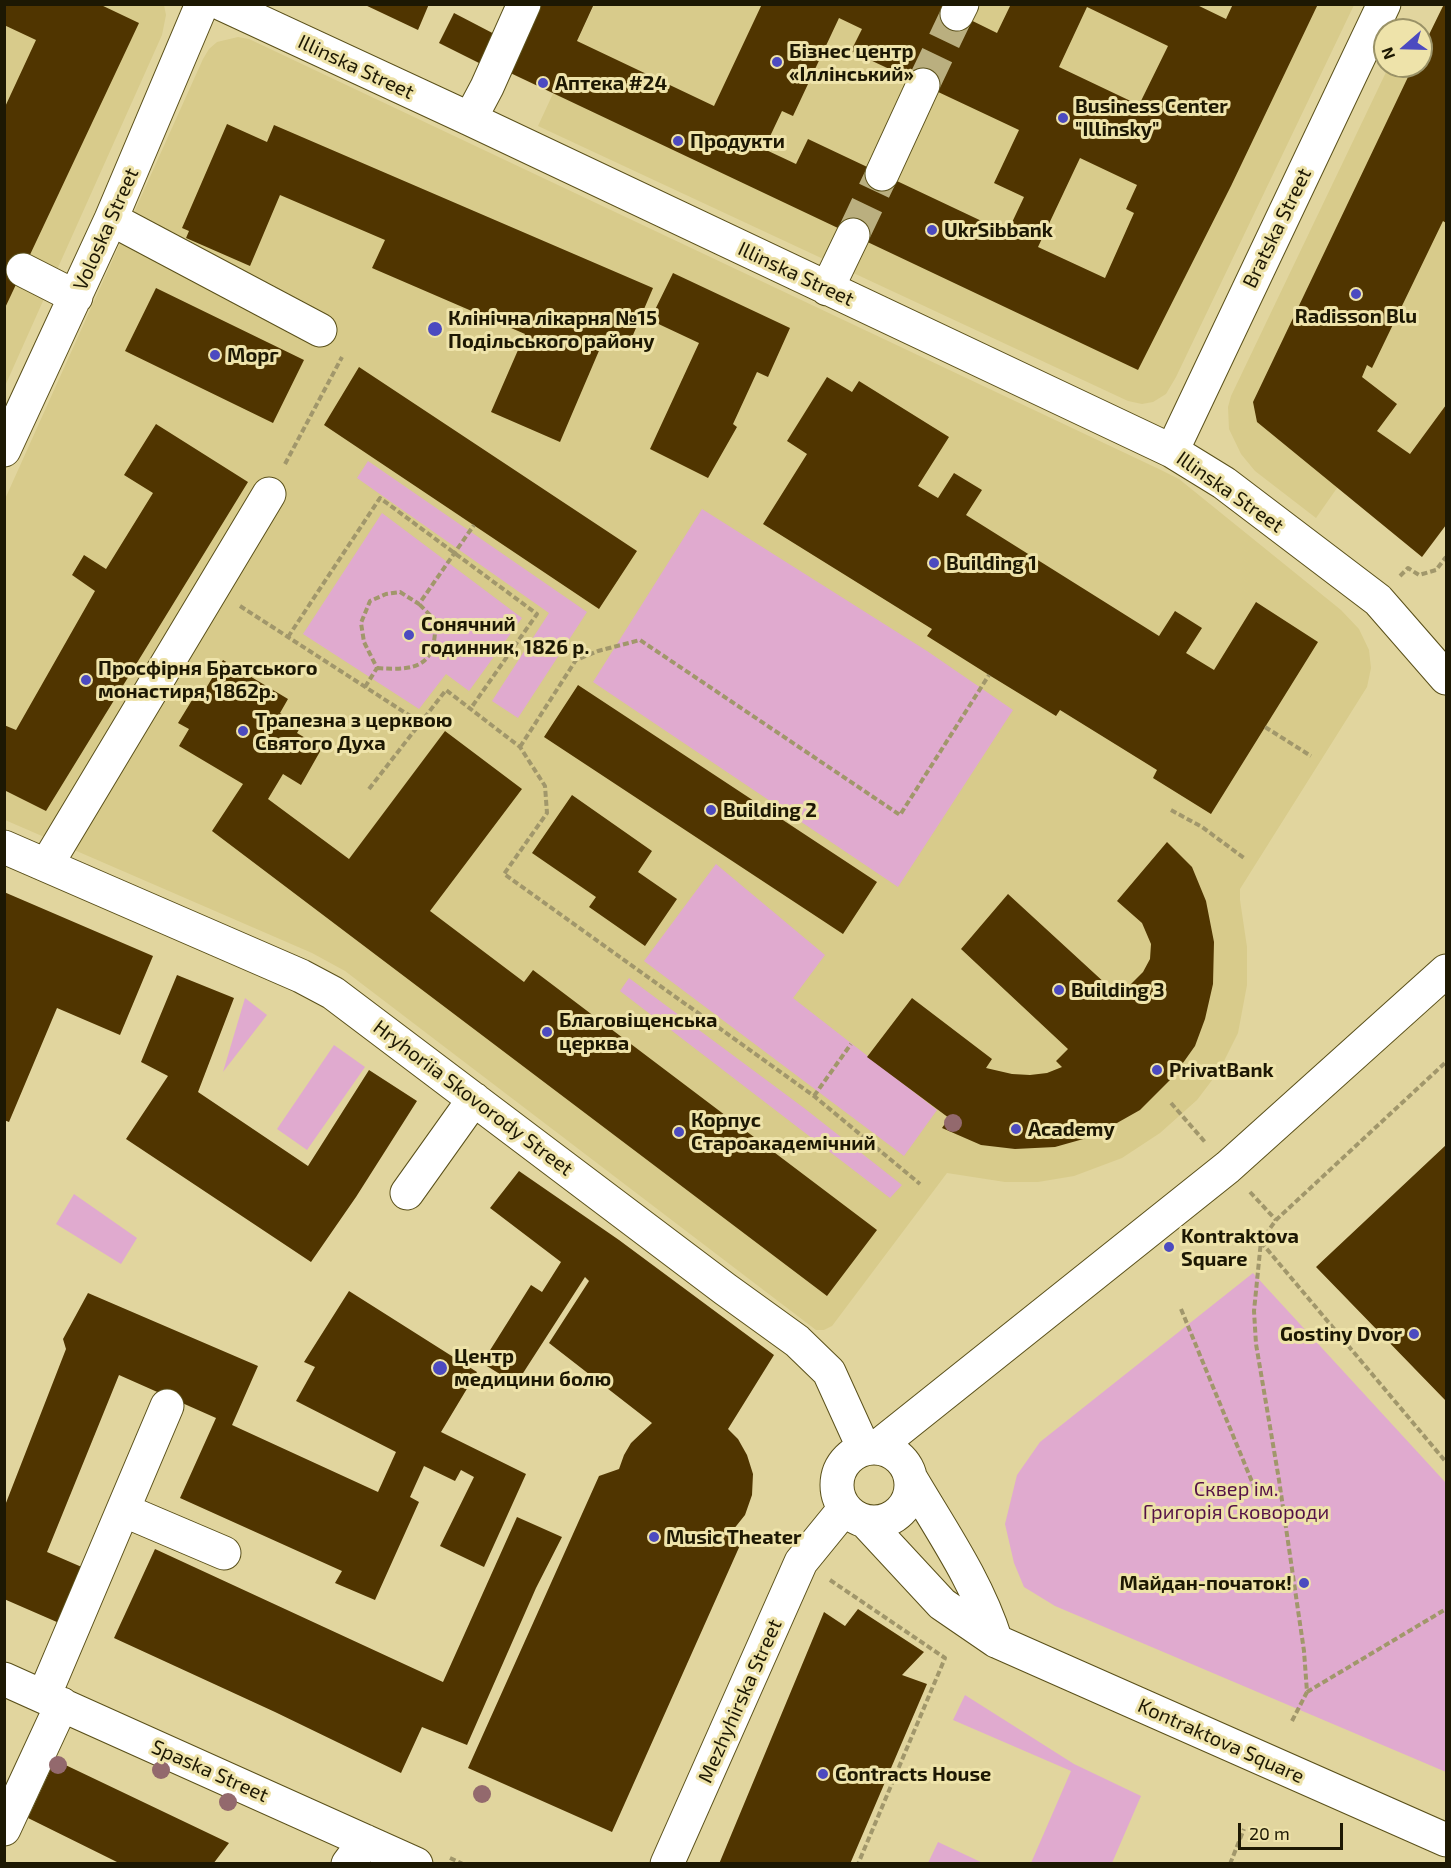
<!DOCTYPE html>
<meta charset="utf-8">
<style>
body{margin:0}
#map{position:relative;width:1451px;height:1868px;overflow:hidden;background:#e1d59e;font-family:"Exo 2",sans-serif}
canvas{display:block}
.frame{position:absolute;inset:0;border:6px solid #1d1803;pointer-events:none}
.north{position:absolute;left:1373px;top:18px;width:60px;height:60px;box-sizing:border-box;background:#eee3aa;border:2px solid #9a9267;border-radius:50%;rotate:250deg;font-size:16px;font-weight:700;line-height:24px;text-align:center;color:#1d1803}
.north::after{content:'';display:block;margin:auto;width:21px;height:27px;background:#4c4ac0;clip-path:polygon(50% 0,100% 100%,50% 72%,0 100%)}
.scale{position:absolute;left:1238px;top:1823px;width:105px;height:27px;box-sizing:border-box;border:3px solid #1d1803;border-top:0;padding-left:8px;font-size:18px;line-height:21px;white-space:nowrap;color:#1d1803;-webkit-text-stroke:4px #eee3aa;paint-order:stroke}
</style>
<div id="map">
<canvas width="1451" height="1868"></canvas>
<div class="frame"></div>
<div class="north">N</div>
<div class="scale">20 m</div>
</div>
<script>
const ctx = document.querySelector('canvas').getContext('2d');
ctx.lineJoin = 'round';
function paint(path, color) { ctx.fillStyle = color; ctx.fill(path, 'evenodd'); }
function strokePath(path, color, width, dash) { ctx.strokeStyle = color; ctx.lineWidth = width; ctx.lineCap = dash ? 'butt' : 'round'; ctx.setLineDash(dash || []); ctx.stroke(path); }
function drawText(font, color, halo, rows, align = 'center') {
  ctx.font = font + ' "Exo 2",sans-serif'; ctx.lineWidth = 6; ctx.setLineDash([]); ctx.textBaseline = 'middle'; ctx.strokeStyle = halo; ctx.fillStyle = color; for (const [text, x, y, turn = 0] of rows) {
    ctx.save(); ctx.translate(x, y); ctx.rotate((+turn || 0) * Math.PI / 180); ctx.textAlign = isNaN(turn) ? turn : align; if (halo) ctx.strokeText(text, 0, 0); ctx.fillText(text, 0, 0); ctx.restore();
  }
}
paint(new Path2D(`
 M5 5H164L166 15 162 35 5 386Z
 M594 5H1354L1176 377 1166 394 1153 402 1142 404 1128 401 538 126Z
 M238 37 249 39 1161 470 1179 479 1341 610 1359 629 1369 650 1371 668 1367 687 1240 889V900L1247 947V985L1238 1033 1219 1071 1197 1100 1160 1133 1122 1158 1074 1176 1038 1182H1005L947 1173 832 1326 824 1330H816L345 971 312 953 5 820V499L203 59 209 49 217 42Z
 M1389 66 1446 96V405L1410 454 1377 431 1316 518 1255 471 1241 454 1229 429 1228 407 1231 396Z`), '#d8cb8b');
paint(new Path2D(`
 M368 461 587 612 518 718 492 701 549 613 357 478Z
 M702 509 927 651 1013 710 898 887 593 682Z
 M382 513 522 618 469 691 446 674 419 709 303 634Z
 M716 864 825 955 793 998 937 1110 904 1156 644 961Z
 M629 978 804 1108 902 1185 890 1198 620 991Z
 M245 998 267 1015 223 1072Z
 M334 1045 365 1067 307 1150 277 1129Z
 M74 1194 137 1238 121 1264 56 1224Z
 M1253 1273 1446 1483V1772L1055 1606 1024 1587 1014 1563 1005 1524 1017 1475 1040 1442Z
 M965 1695 1074 1764 1141 1796 1112 1863H1031L1071 1771 953 1720Z
 M938 1842 983 1863H928Z`), '#e0aacf');
paint(new Path2D(`
 M4 4H99L139 23 4 310V109L36 40 4 25Z
 M363 4H429L418 30Z
 M534 4H594L577 41 714 106 762 4H938L997 33 1011 4H1195L1226 19 1233 4H1318L1231 186 1138 370 504 70ZM1087 7 1168 46 1139 105 1059 67ZM839 18 862 29 851 51 1019 130 994 183 1024 197 1007 233 808 139 796 164 764 149 782 111 793 116ZM1080 158 1137 185 1126 209 1134 213 1105 278 1038 247Z
 M1444 4H1446V223L1443 221 1372 368 1367 365 1362 377 1397 404 1377 431 1410 454 1446 405V525L1422 557 1257 422 1253 402 1408 77 1413 66H1421V51Z
 M454 13 502 38 487 67 439 43Z
 M227 124 267 142 274 125 653 288 630 342 607 332 560 442 491 412 525 334 372 268 385 240 280 195 250 266 186 238 189 231 182 228Z
 M673 273 790 328 768 377 757 372 733 424 737 427 708 478 650 449 699 343 650 320Z
 M156 288 304 360 273 423 125 351Z
 M359 367 637 551 599 609 324 425Z
 M827 377 852 392 859 381 949 437 918 486 938 498 954 473 982 490 966 515 1159 636 1175 611 1202 628 1186 653 1214 670 1256 602 1318 642 1211 814 1153 778 1157 770 1060 710 1056 716 989 675 927 636 932 629 763 524 807 454 787 441Z
 M156 424 248 482 46 811 4 790V725L16 730 95 591 72 575 84 555 106 569 153 493 124 475Z
 M223 660 288 699 280 713 301 726 297 733 322 748 301 785 283 774 268 799 349 859 445 731 522 789 430 911 524 982 533 970 877 1230 827 1296 212 831 243 784 179 746 189 729 178 723 200 687 205 690Z
 M578 685 877 882 843 934 544 737Z
 M572 795 652 851 638 872 677 899 645 946 589 907 596 897 532 853Z
 M1167 842 1192 867 1206 901 1214 942 1213 984 1205 1019 1195 1046 1173 1077 1140 1110 1094 1136 1055 1147 1015 1149 981 1145 942 1128 949 1118 867 1057 912 998 992 1059 986 1068 1012 1074 1030 1075 1047 1073 1062 1067 1056 1061 1068 1049 961 949 1008 894 1119 996 1143 972 1150 959 1151 944 1142 923 1117 901Z
 M4 892 153 956 120 1035 57 1008 9 1122 4 1120Z
 M177 975 234 998 198 1092 308 1166 369 1070 417 1101 356 1197 311 1262 126 1139 168 1076 141 1062Z
 M1446 1145V1401L1316 1267Z
 M519 1171 619 1240 774 1355 728 1429 738 1439 747 1455 753 1474 752 1495 745 1515 733 1530 741 1543 612 1832 468 1768 599 1476 619 1469 624 1455 631 1443 652 1423 549 1343 589 1281 585 1277 516 1384 482 1363 531 1285 542 1292 561 1262 490 1208Z
 M349 1291 477 1372 441 1432 526 1474 484 1567 440 1546 474 1477 461 1470 455 1481 424 1466 410 1497 419 1502 375 1600 335 1583 342 1571 180 1498 216 1418 119 1375 47 1552 91 1571 66 1626 4 1599V1508L66 1349 63 1339 88 1293 258 1366 232 1425 378 1492 396 1452 296 1401 315 1367 304 1362Z
 M517 1517 562 1537 536 1588 467 1745 422 1727 401 1773 275 1712 114 1638 155 1549 443 1682Z
 M858 1609 924 1652 902 1675 927 1684 850 1864H719L824 1612 845 1626Z
 M55 1760 229 1843 213 1864H121L28 1818Z`), '#503500');
strokePath(new Path2D(`
 M923 85 957 14
 M853 235 882 174`), '#baaf7f', 33, [33, 16]);
const minor = new Path2D(`
 M222 4 470 119 1172 451 1224 483 1378 600 1446 678
 M957 14 962 4
 M470 119 487 87 524 4
 M882 174 923 85
 M111 219 320 330
 M23 270 76 297
 M827 289 853 235
 M4 450 111 219 202 4
 M1172 451 1384 4
 M4 847 301 976 333 993 725 1289 797 1341 829 1372 864 1449
 M47 864 269 494
 M407 1193 474 1099
 M876 1448 1228 1167 1446 971
 M837 1485a37 37 0 1 1 74 0a37 37 0 1 1-74 0Z
 M910 1477C941 1530 977 1581 996 1641
 M123 1510 224 1553
 M865 1521 942 1604 996 1641 1446 1840
 M4 1679 416 1864
 M44 1696 167 1406
 M4 1829 62 1704
 M348 1864 365 1841
 M667 1864 801 1562 845 1508`);
strokePath(minor, '#5a501a', 35);
strokePath(new Path2D(`
 M285 464 342 357
 M1400 576 1408 568 1419 575 1436 570 1446 557
 M240 606 421 723
 M288 637 380 498 537 614 471 708
 M377 668C418 671 437 666 435 620L419 604
 M365 687 377 668 364 642 361 623 370 601 386 594 400 592 419 604 474 525
 M1265 727 1311 756
 M520 747 576 660 598 651 640 640 900 815 989 675
 M369 789 446 690 520 747 545 786 547 813 504 874 814 1096 920 1184
 M1171 810 1202 827 1244 858
 M814 1096 851 1044
 M1171 1103 1205 1142
 M1250 1192 1276 1220
 M1261 1242 1446 1462
 M1181 1309 1255 1489
 M830 1580 945 1658 858 1864
 M1307 1692 1446 1609
 M1292 1721 1307 1692 1304 1651 1279 1480 1256 1344 1254 1311 1261 1241 1276 1220 1446 1062
 M450 1858 463 1864
 M1230 1864 1244 1829`), '#a1976b', 4, [6, 3]);
strokePath(minor, '#fff', 33);
ctx.fillStyle = '#93696d';
for (const [x, y] of [
 [953,1123],
 [58,1765],
 [161,1770],
 [482,1794],
 [228,1802]
]) { ctx.beginPath(); ctx.arc(x, y, 9, 0, 2 * Math.PI); ctx.fill(); }
for (const [x, y, r, color] of [
 [777,62,6,"#4c4ac0"],
 [543,83,6,"#4c4ac0"],
 [1063,118,6,"#4c4ac0"],
 [678,141,6,"#4c4ac0"],
 [932,230,6,"#4c4ac0"],
 [1356,294,6,"#4c4ac0"],
 [435,329,8,"#4c4ac0"],
 [215,355,6,"#4c4ac0"],
 [934,563,6,"#4c4ac0"],
 [409,635,6,"#4c4ac0"],
 [86,680,6,"#4c4ac0"],
 [243,731,6,"#4c4ac0"],
 [711,810,6,"#4c4ac0"],
 [1059,990,6,"#4c4ac0"],
 [547,1032,6,"#4c4ac0"],
 [1157,1070,6,"#4c4ac0"],
 [1016,1129,6,"#4c4ac0"],
 [679,1132,6,"#4c4ac0"],
 [1169,1247,6,"#4c4ac0"],
 [1414,1334,6,"#4c4ac0"],
 [440,1368,8,"#4c4ac0"],
 [654,1537,6,"#4c4ac0"],
 [1304,1583,6,"#4c4ac0"],
 [823,1774,6,"#4c4ac0"]
]) { const dot = new Path2D(); dot.arc(x, y, r, 0, 2 * Math.PI); ctx.fillStyle = color; ctx.fill(dot); strokePath(dot, '#eee3aa', 2); }
drawText('bold 20px', '#1d1803', '#eee3aa', [
 ["Бізнес центр",789,51],
 ["«Іллінський»",789,74],
 ["Аптека #24",555,83],
 ["Business Center",1075,106],
 ["\"Illinsky\"",1075,129],
 ["Продукти",690,141],
 ["UkrSibbank",944,230],
 ["Radisson Blu",1356,316,"center"],
 ["Клінічна лікарня №15",448,318],
 ["Подільського району",448,341],
 ["Морг",227,355],
 ["Building 1",946,563],
 ["Сонячний",421,624],
 ["годинник, 1826 р.",421,647],
 ["Просфірня Братського",98,668],
 ["монастиря, 1862р.",98,691],
 ["Трапезна з церквою",255,720],
 ["Святого Духа",255,743],
 ["Building 2",723,810],
 ["Building 3",1071,990],
 ["Благовіщенська",559,1020],
 ["церква",559,1043],
 ["PrivatBank",1169,1070],
 ["Корпус",691,1120],
 ["Староакадемічний",691,1143],
 ["Academy",1028,1129],
 ["Kontraktova",1181,1236],
 ["Square",1181,1259],
 ["Gostiny Dvor",1402,1334,"right"],
 ["Центр",454,1356],
 ["медицини болю",454,1379],
 ["Music Theater",666,1537],
 ["Майдан-початок!",1292,1583,"right"],
 ["Contracts House",835,1774]
], 'left');
drawText('20px', '#1d1803', '#eee3aa', [
 ["Illinska Street",356,67,25],
 ["Bratska Street",1277,228,-64],
 ["Voloska Street",106,229,-66],
 ["Illinska Street",796,274,25],
 ["Illinska Street",1230,492,35],
 ["Hryhoriia Skovorody Street",473,1098,37],
 ["Mezhyhirska Street",740,1701,-66],
 ["Kontraktova Square",1221,1741,24],
 ["Spaska Street",210,1771,24]
]);
drawText('20px', '#541145', '#eee3aa', [
 ["Сквер ім.",1236,1489],
 ["Григорія Сковороди",1236,1512]
]);
</script>
